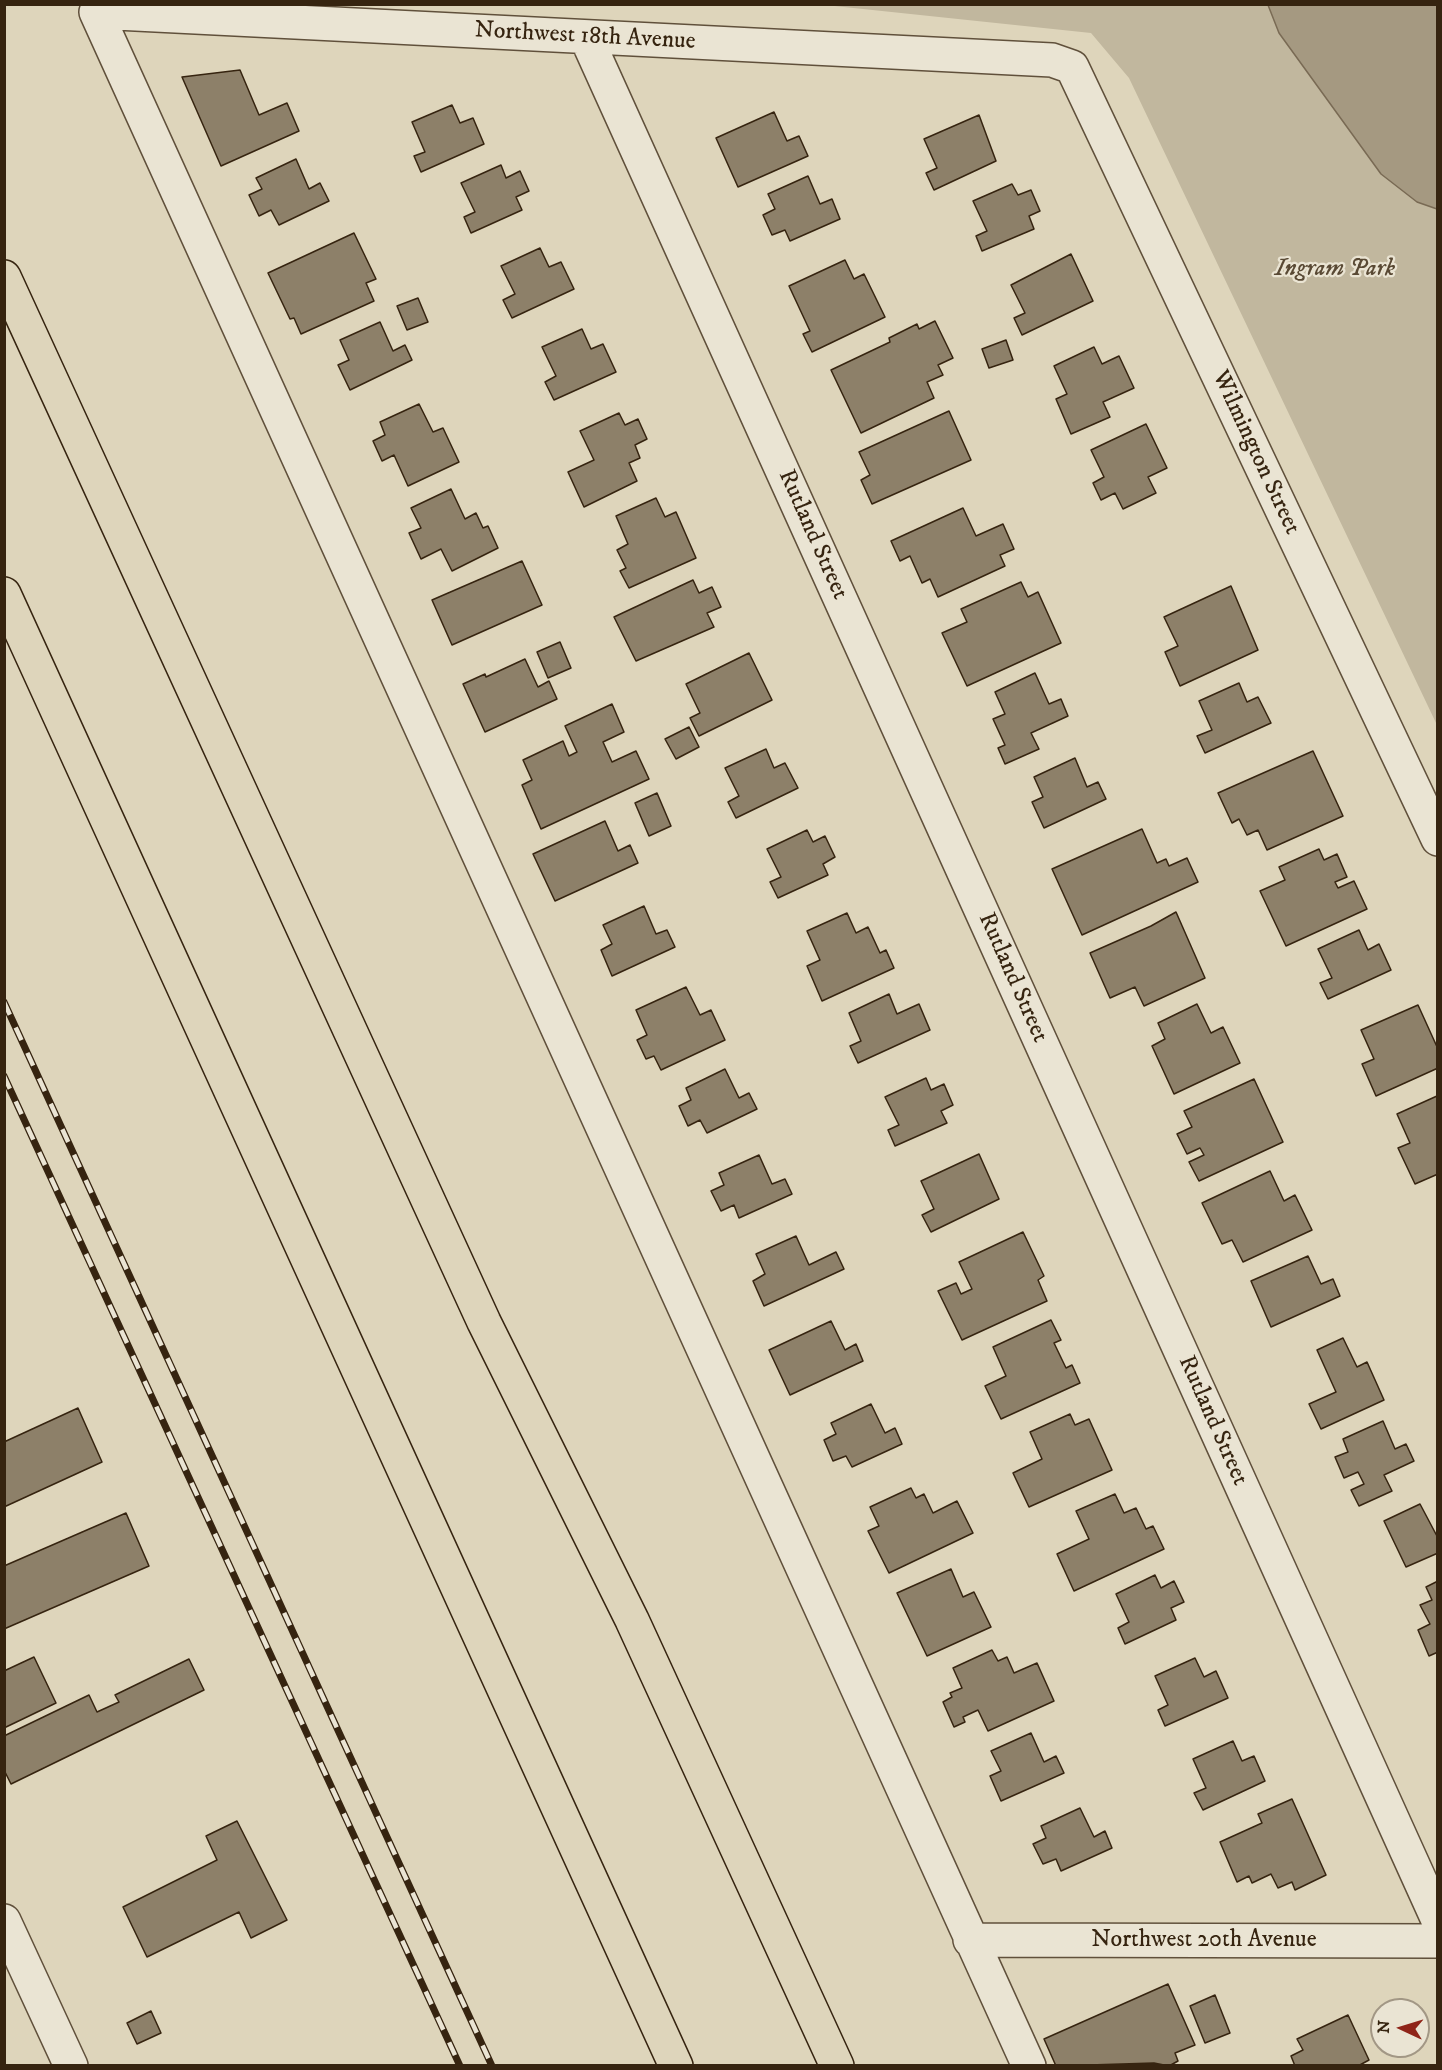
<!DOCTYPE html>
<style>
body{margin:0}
#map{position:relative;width:1442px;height:2070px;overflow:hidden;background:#ded5bb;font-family:"IM FELL DW Pica",serif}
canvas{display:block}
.frame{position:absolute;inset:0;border:6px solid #362410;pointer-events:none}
.north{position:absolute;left:1370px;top:1998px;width:60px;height:60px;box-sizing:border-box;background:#eae4d3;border:2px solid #a29785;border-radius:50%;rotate:274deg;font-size:16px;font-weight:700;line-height:24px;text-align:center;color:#362410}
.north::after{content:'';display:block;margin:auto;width:21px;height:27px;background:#8f2418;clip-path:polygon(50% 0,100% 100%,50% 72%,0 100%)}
</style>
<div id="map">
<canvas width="1442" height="2070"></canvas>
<div class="frame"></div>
<div class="north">N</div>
</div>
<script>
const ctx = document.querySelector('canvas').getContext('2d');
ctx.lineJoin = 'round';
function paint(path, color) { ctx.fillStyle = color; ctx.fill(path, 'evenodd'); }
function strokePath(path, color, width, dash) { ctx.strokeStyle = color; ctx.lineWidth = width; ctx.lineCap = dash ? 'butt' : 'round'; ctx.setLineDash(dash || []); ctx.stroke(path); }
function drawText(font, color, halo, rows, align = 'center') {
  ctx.font = font + ' "IM FELL DW Pica",serif'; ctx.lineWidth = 4.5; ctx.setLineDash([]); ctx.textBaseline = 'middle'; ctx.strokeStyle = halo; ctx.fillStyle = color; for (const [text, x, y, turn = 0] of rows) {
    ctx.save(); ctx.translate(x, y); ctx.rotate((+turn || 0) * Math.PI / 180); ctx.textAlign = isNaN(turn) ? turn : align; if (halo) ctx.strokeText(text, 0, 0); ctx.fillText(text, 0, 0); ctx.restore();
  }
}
paint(new Path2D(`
 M825 5H1268L1279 33 1417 202 1437 209V725L1129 78 1091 33Z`), '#c1b79e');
const water = new Path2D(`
 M1268 5H1437V209L1417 202 1381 174 1279 33Z`);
paint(water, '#a59981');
strokePath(water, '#796a54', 1.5);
const building = new Path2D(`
 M240 70 259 115 287 103 299 131 221 166 182 77Z
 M452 105 460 123 473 118 484 144 421 172 414 156 425 152 412 122Z
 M774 112 787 141 799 136 808 156 738 187 716 138Z
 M979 115 996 161 934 190 926 173 937 168 924 139Z
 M296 159 309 189 320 183 329 201 279 225 271 210 259 216 249 195 262 189 256 178Z
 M501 165 506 178 520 171 529 191 516 197 522 210 471 233 464 217 475 212 461 183Z
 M808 176 820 204 832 199 840 219 790 241 785 230 772 235 763 215 775 209 768 194Z
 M1012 184 1018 195 1031 190 1040 211 1029 216 1034 229 982 251 976 236 987 231 973 201Z
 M354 233 376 279 366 283 374 301 301 334 294 318 290 319 268 273Z
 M540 248 549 267 561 262 574 289 512 318 503 300 515 294 501 266Z
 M1071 254 1093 301 1022 335 1014 318 1025 313 1011 285Z
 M845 260 854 279 864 274 885 317 812 352 803 334 810 331 789 286Z
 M418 298 428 322 407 330 397 306Z
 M935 321 953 358 938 365 943 375 927 382 934 398 861 433 831 370 890 342 889 338 917 324 919 329Z
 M380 322 393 351 405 345 412 360 350 390 338 365 349 360 340 340Z
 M582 329 591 349 603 344 616 372 554 400 545 382 556 376 542 347Z
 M1006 340 1013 360 989 368 982 349Z
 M1094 347 1102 364 1119 356 1134 388 1103 402 1110 417 1071 434 1056 399 1067 394 1054 366Z
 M419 404 433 432 443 428 459 462 408 486 394 455 382 461 373 441 385 435 380 422Z
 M949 411 971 460 872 504 861 480 870 475 859 452Z
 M619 413 625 425 638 419 647 439 635 445 640 458 629 463 637 481 584 507 568 472 594 460 580 431Z
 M1146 424 1167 468 1148 477 1156 493 1123 509 1115 493 1101 500 1093 483 1104 477 1091 450Z
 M451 489 465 519 476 513 483 528 488 526 498 548 452 571 441 549 421 559 409 533 421 528 411 508Z
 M656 498 665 517 676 512 696 558 629 588 620 571 626 568 617 550 628 544 616 516Z
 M963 508 976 536 1003 524 1014 549 1000 555 1005 566 938 597 930 579 922 583 910 556 900 561 891 541Z
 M522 561 542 605 452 645 432 600Z
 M693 580 699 593 712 587 721 607 707 613 714 627 636 661 614 617Z
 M1021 582 1028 597 1038 592 1061 643 967 686 942 633 967 622 961 609Z
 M1231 586 1258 650 1180 686 1165 652 1178 646 1164 617Z
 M560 642 571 668 548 678 537 652Z
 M749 653 772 700 699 736 690 718 700 713 686 684Z
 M525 659 538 687 549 681 557 699 485 732 463 684 485 674 486 677Z
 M1035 673 1049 704 1061 699 1068 716 1031 733 1039 749 1005 764 998 748 1005 745 993 719 1005 714 995 692Z
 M1239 683 1247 702 1258 697 1271 723 1205 753 1197 736 1212 730 1199 701Z
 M612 704 624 732 603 742 612 762 636 751 649 779 541 829 522 785 532 780 523 760 563 741 569 756 577 752 565 726Z
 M689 727 699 747 676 759 665 739Z
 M766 749 774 768 785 763 798 788 736 818 728 802 739 796 725 768Z
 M1313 751 1343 816 1267 850 1258 830 1247 835 1239 819 1232 823 1218 793Z
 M1075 758 1087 787 1098 782 1106 799 1044 828 1032 802 1043 797 1034 777Z
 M657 793 671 826 649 836 635 803Z
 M605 821 618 851 630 845 638 863 555 901 533 854Z
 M1142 829 1157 863 1166 859 1169 866 1187 858 1198 882 1082 935 1052 869Z
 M807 830 813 842 825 836 835 857 823 864 828 875 778 898 770 882 781 877 767 849Z
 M1319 849 1324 860 1337 854 1347 877 1335 882 1338 888 1354 881 1367 909 1286 946 1260 891 1285 880 1279 867Z
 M644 906 656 934 667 930 675 947 612 976 601 950 612 944 603 925Z
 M1176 912 1205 978 1144 1006 1135 987 1110 998 1090 953 1151 926Z
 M847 913 856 933 868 927 880 953 886 950 894 968 822 1001 807 966 820 960 807 931Z
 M1359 930 1368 950 1379 944 1391 970 1328 999 1320 983 1332 978 1318 949Z
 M686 987 700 1015 711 1010 725 1040 661 1070 654 1056 646 1059 637 1040 647 1035 636 1010Z
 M889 994 897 1014 919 1004 930 1030 858 1063 850 1046 861 1041 849 1013Z
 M1197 1004 1211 1033 1223 1027 1240 1063 1174 1094 1152 1046 1165 1039 1158 1023Z
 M1418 1005 1438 1049V1068L1376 1096 1362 1064 1374 1059 1361 1030Z
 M725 1069 739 1098 749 1093 757 1109 707 1133 700 1120 688 1126 679 1106 691 1100 686 1088Z
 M926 1078 931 1090 944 1084 953 1105 941 1111 947 1123 895 1146 888 1130 899 1125 885 1097Z
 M1254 1079 1283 1142 1199 1181 1189 1162 1204 1155 1200 1148 1187 1154 1177 1134 1192 1127 1184 1111Z
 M1437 1096 1438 1174 1415 1184 1398 1148 1410 1143 1397 1114Z
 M979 1154 999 1199 931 1232 922 1215 934 1209 921 1181Z
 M759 1155 772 1184 785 1179 792 1194 739 1218 734 1205 721 1211 711 1191 724 1185 719 1173Z
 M1270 1171 1284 1201 1295 1195 1312 1230 1243 1262 1232 1240 1222 1244 1202 1203Z
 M1023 1232 1044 1276 1038 1280 1047 1301 962 1340 938 1291 956 1283 961 1294 972 1289 959 1262Z
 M796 1236 809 1265 836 1252 844 1269 764 1306 753 1281 765 1274 756 1254Z
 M1308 1256 1321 1284 1333 1279 1340 1296 1271 1327 1251 1281Z
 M1051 1320 1061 1340 1054 1343 1066 1368 1072 1365 1080 1383 1001 1419 985 1386 1006 1376 993 1347Z
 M831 1321 845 1350 856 1344 863 1361 790 1395 769 1350Z
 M1343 1338 1357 1367 1367 1362 1384 1400 1321 1429 1309 1404 1336 1392 1317 1350Z
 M871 1404 885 1433 895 1428 902 1444 852 1467 846 1456 833 1461 824 1440 836 1434 831 1423Z
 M78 1408 102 1462 4 1507V1442Z
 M1070 1414 1075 1425 1089 1419 1112 1470 1029 1507 1013 1473 1042 1459 1030 1432Z
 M1383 1421 1395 1449 1406 1444 1414 1461 1384 1475 1392 1491 1359 1506 1351 1490 1364 1484 1358 1472 1344 1478 1335 1457 1348 1452 1343 1439Z
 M911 1488 916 1498 924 1494 933 1513 957 1501 973 1533 889 1573 868 1531 879 1526 870 1507Z
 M1115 1494 1124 1513 1136 1508 1146 1529 1153 1526 1164 1549 1074 1591 1057 1554 1089 1539 1076 1511Z
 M1420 1504 1438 1538V1553L1406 1567 1384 1521Z
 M126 1513 149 1566 4 1629V1566Z
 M951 1569 963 1597 974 1592 991 1627 927 1656 897 1593Z
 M1155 1575 1161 1588 1174 1581 1184 1602 1171 1608 1176 1620 1125 1644 1118 1628 1129 1622 1116 1594Z
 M1438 1581V1652L1429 1656 1418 1630 1430 1624 1420 1605 1432 1600 1426 1587Z
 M992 1650 998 1661 1007 1657 1014 1673 1037 1663 1054 1701 988 1731 978 1710 963 1717 965 1722 954 1727 943 1702 952 1697 950 1693 962 1688 953 1668Z
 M34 1657 56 1703 4 1728V1671Z
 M1195 1658 1204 1677 1216 1671 1228 1698 1165 1726 1158 1710 1168 1705 1155 1676Z
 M189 1659 204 1690 11 1784 4 1770V1736L89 1695 97 1712 119 1702 115 1695Z
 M1031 1733 1044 1762 1056 1756 1064 1773 1001 1801 990 1776 1001 1771 991 1751Z
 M1233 1741 1242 1761 1254 1756 1265 1781 1203 1810 1194 1793 1206 1788 1193 1759Z
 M1292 1799 1326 1875 1295 1890 1292 1882 1278 1888 1271 1874 1252 1883 1249 1876 1237 1882 1220 1842 1262 1823 1258 1814Z
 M1080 1808 1094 1837 1105 1831 1112 1848 1061 1871 1056 1859 1043 1864 1033 1844 1046 1838 1041 1826Z
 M237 1821 287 1920 251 1938 239 1912 147 1957 123 1907 217 1860 206 1836Z
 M1168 1984 1195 2045 1175 2053 1178 2061 1169 2066 1154 2063 1056 2066 1044 2039Z
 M1215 1995 1230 2033 1205 2043 1190 2006Z
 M151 2011 161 2033 137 2044 127 2023Z
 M1348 2015 1369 2060 1358 2066H1295L1291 2056 1303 2050 1297 2039Z`);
paint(building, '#8d8069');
strokePath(building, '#362410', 1.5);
const minor = new Path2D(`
 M586 37 1438 1920
 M4 1921 71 2066
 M970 1940 1438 1941
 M1029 2066 96 12 1052 60 1072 67 1438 839`);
const major = new Path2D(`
 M4 277 484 1322 632 1620 837 2066
 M4 594 676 2066`);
strokePath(minor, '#60503b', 36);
strokePath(major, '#362410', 36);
strokePath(minor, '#eae4d3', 33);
strokePath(major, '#ded5bb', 33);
const rail = new Path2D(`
 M4 1002 492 2066
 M4 1076 460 2066`);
strokePath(rail, '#362410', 7);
strokePath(rail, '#eae4d3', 4.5, [14]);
drawText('24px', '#362410', '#eae4d3', [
 ["Northwest 18th Avenue",585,37,3],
 ["Wilmington Street",1255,453,65],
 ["Rutland Street",812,535,66],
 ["Rutland Street",1012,978,66],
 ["Rutland Street",1212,1421,66],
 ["Northwest 20th Avenue",1204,1941]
]);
drawText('italic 24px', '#594934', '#eae4d3', [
 ["Ingram Park",1335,270]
]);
</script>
